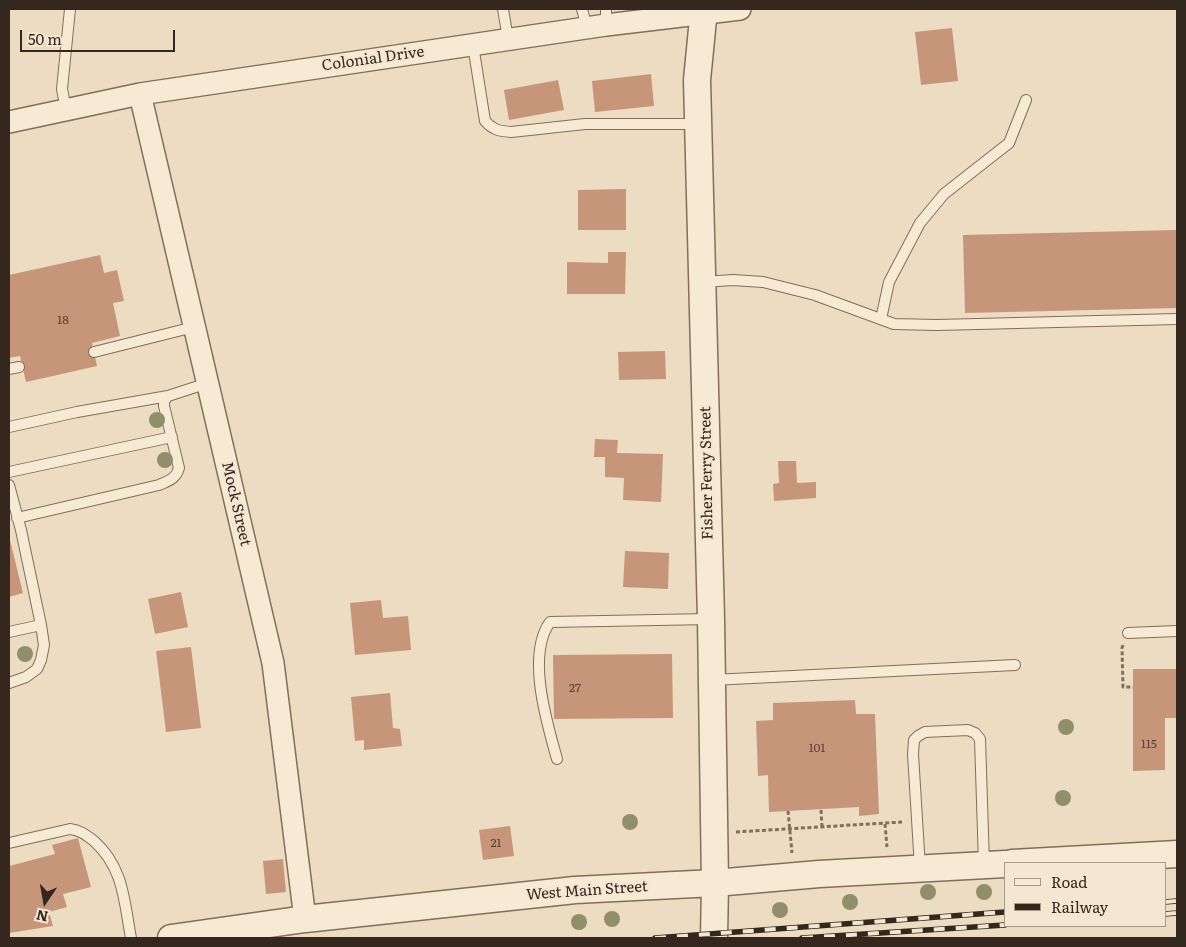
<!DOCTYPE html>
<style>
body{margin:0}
#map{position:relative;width:1186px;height:947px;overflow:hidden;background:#ebdcc2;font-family:Literata,serif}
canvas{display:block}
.frame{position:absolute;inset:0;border:10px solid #34271e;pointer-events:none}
.legend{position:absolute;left:1004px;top:862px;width:162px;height:65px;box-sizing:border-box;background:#f3e7d1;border:1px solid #a79a89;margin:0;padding:6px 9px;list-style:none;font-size:15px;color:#34271e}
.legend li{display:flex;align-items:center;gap:10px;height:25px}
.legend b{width:25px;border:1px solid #a79a89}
.north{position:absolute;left:20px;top:877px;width:50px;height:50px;-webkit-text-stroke:4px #f3e7d1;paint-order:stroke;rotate:192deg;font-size:14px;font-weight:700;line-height:20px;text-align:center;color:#34271e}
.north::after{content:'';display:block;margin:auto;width:18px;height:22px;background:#34271e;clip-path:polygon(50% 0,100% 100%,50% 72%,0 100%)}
.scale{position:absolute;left:20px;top:30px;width:155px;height:22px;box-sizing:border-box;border:2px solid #34271e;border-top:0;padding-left:6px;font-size:15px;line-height:18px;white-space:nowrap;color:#34271e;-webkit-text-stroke:4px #f3e7d1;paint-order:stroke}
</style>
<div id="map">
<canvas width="1186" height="947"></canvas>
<div class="frame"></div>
<ul class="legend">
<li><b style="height:6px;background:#f6ead4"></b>Road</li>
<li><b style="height:6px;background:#34271e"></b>Railway</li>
</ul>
<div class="north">N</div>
<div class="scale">50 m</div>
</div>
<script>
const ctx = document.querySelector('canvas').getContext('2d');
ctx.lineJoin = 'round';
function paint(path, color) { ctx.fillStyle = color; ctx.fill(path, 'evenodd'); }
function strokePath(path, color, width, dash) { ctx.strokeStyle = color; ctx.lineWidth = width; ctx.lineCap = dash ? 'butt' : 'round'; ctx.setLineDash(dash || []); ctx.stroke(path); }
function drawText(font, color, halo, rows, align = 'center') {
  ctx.font = font + ' Literata,serif'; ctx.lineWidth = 4.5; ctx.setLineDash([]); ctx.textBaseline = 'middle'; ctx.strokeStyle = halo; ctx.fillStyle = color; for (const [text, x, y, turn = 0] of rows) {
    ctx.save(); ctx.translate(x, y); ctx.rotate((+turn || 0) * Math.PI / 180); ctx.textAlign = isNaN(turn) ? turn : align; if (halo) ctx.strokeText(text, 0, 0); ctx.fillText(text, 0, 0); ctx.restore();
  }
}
paint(new Path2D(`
 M952 28 958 81 921 85 915 32Z
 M651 74 654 106 595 112 592 81Z
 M558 80 564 110 509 120 504 90Z
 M626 189V230H578V190Z
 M1177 230V308L965 313 963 235Z
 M608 252H626L625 294H567V262L608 263Z
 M100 255 104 273 117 270 124 301 113 303 120 336 92 343 97 366 26 382 20 356 9 358V275Z
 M665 351 666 379 619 380 618 352Z
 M595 439 618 440 617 453 663 454 661 502 623 500 624 478 605 477V457H594Z
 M778 461H796L797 483 816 482V498L774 501 773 484 779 483Z
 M9 536 23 593 9 597Z
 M625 551 669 553 668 589 623 587Z
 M181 592 188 627 155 634 148 599Z
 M381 600 383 618 408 616 411 650 355 655 350 603Z
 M191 647 201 728 166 732 156 651Z
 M672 654 673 718 554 719 553 655Z
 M1133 669H1177V718H1165V770L1133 771Z
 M390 693 393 728 400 729 402 746 364 750V740L355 741 351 697Z
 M855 700 856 714H875L879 814 859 816V807L769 812 768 775 758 776 756 721 773 720V703Z
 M510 826 514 856 483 860 479 830Z
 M78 838 91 887 63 894 67 907 49 912 53 926 9 933V866L55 854 52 845Z
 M283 859 286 892 266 894 263 861Z`), '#c7967a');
const service = new Path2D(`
 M503 9 508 39
 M582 9 587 28
 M606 9V25
 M473 45 485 121C493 130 499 131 511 132L585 124H697
 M66 110 62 89 70 9
 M703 282 733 280 763 282 815 295 894 324 937 325 1177 319
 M881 319 889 282 920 223 944 194 1009 143 1026 100
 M94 352 194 327
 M9 369 19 367
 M9 427 77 412 168 396
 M9 472 172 437
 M9 485 21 530 41 625 44 645 41 660 37 669 26 677 9 683
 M17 518 159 485C168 481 176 479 179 468L164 406V401L168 396 208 383
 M9 632 41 625
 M1128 633 1177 631
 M712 680 1015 665
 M557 759C547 723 526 655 550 622L710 619
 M9 843 70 829C80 830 86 835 94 841 124 868 124 901 131 938
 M920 868 913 754 914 740 918 736 925 732 968 730 975 733 980 739 984 864`);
const minor = new Path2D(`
 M140 94 273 663 305 919
 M9 122 140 94 606 25 740 9`);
const tertiary = new Path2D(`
 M704 9 697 80 711 619 715 883 714 938
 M1012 863 1177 854
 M171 938 305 919 575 890 715 883 819 874 1005 864`);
strokePath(service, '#836e5a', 12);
strokePath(minor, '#836e5a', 24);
strokePath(tertiary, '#836e5a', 29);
strokePath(new Path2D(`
 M1123 645 1122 648 1123 687H1133
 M821 810 822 827
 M788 811 792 853
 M885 824 887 847
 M736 832 902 822`), '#836e5a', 3, [4, 2.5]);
strokePath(service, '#f6ead4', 10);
strokePath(minor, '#f6ead4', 21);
strokePath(tertiary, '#f6ead4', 26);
const rail = new Path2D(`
 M1165 902 1177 901
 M1165 914 1177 913
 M655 938 1005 912
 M802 938 1005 925`);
strokePath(rail, '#34271e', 5.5);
strokePath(rail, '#f3e7d1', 4, [11]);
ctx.fillStyle = '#918e6c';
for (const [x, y] of [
 [157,420],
 [165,460],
 [25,654],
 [1066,727],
 [1063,798],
 [630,822],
 [928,892],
 [984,892],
 [850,902],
 [780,910],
 [612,919],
 [579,922]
]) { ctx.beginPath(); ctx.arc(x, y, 8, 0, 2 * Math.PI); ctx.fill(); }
drawText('12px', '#594335', null, [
 ["18",63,320],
 ["27",575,688],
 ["115",1149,744],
 ["101",817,748],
 ["21",496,843]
]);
drawText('15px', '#34271e', '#f3e7d1', [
 ["Colonial Drive",373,59,-8],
 ["Fisher Ferry Street",707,473,-91],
 ["Mock Street",236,504,77],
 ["West Main Street",587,891,-4]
]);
</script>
